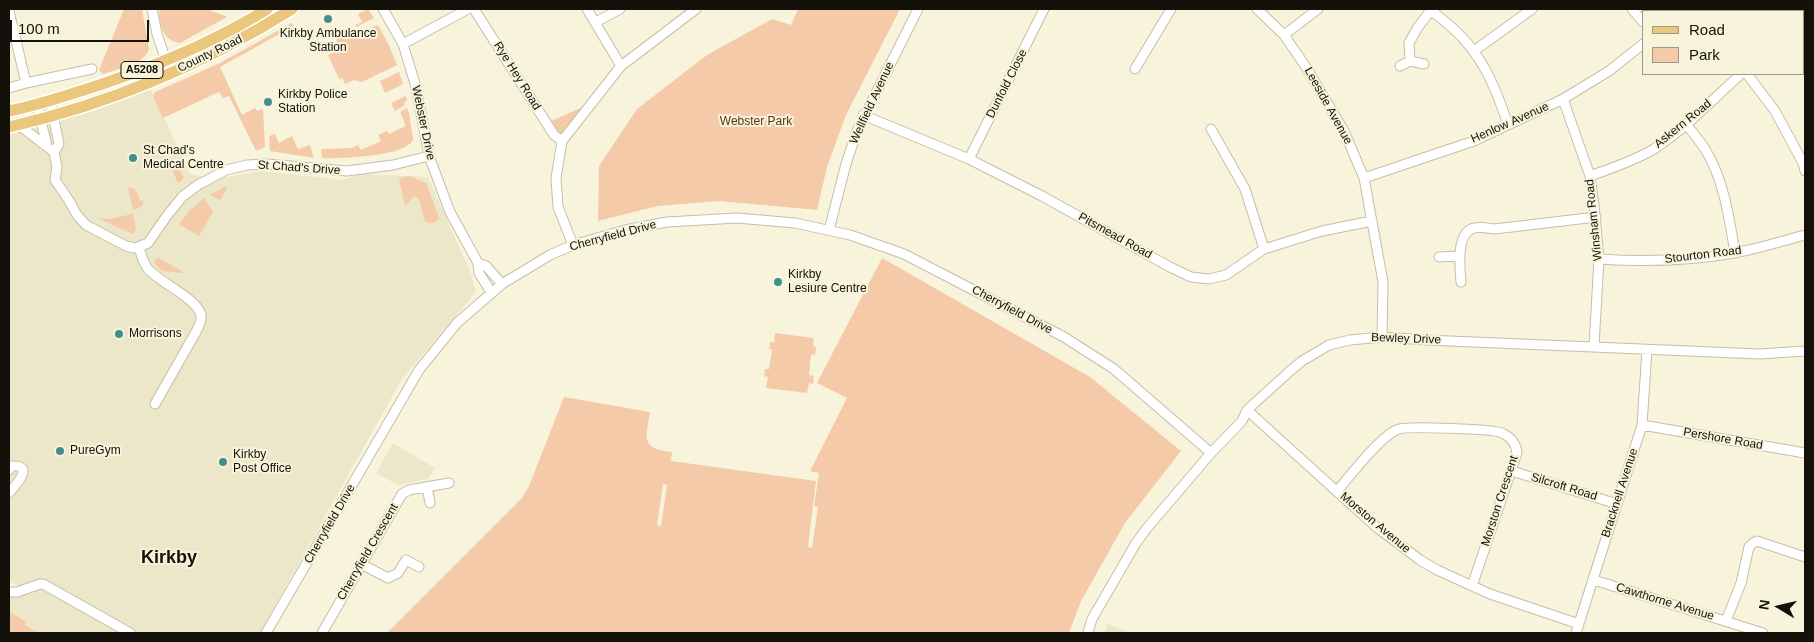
<!DOCTYPE html>
<style>
body{margin:0}
#map{position:relative;width:1814px;height:642px;overflow:hidden;background:#f8f4dc;font-family:Helvetica,sans-serif}
canvas{display:block}
.frame{position:absolute;inset:0;border:10px solid #131109;pointer-events:none}
.legend{position:absolute;left:1642px;top:10px;width:162px;height:65px;box-sizing:border-box;background:#f8f4dc;border:1px solid #9c9988;margin:0;padding:6px 9px;list-style:none;font-size:15px;color:#131109}
.legend li{display:flex;align-items:center;gap:10px;height:25px}
.legend b{width:25px;border:1px solid #9c9988}
.north{position:absolute;left:1754px;top:582px;width:50px;height:50px;-webkit-text-stroke:4px #f8f4dc;paint-order:stroke;rotate:279deg;font-size:14px;font-weight:700;line-height:20px;text-align:center;color:#131109}
.north::after{content:'';display:block;margin:auto;width:18px;height:22px;background:#131109;clip-path:polygon(50% 0,100% 100%,50% 72%,0 100%)}
.scale{position:absolute;left:10px;top:20px;width:139px;height:22px;box-sizing:border-box;border:2px solid #131109;border-top:0;padding-left:6px;font-size:15px;line-height:18px;white-space:nowrap;color:#131109;-webkit-text-stroke:4px #f8f4dc;paint-order:stroke}
</style>
<div id="map">
<canvas width="1814" height="642"></canvas>
<div class="frame"></div>
<ul class="legend">
<li><b style="height:6px;background:#ebc77d"></b>Road</li>
<li><b style="height:14px;background:#f4caa8"></b>Park</li>
</ul>
<div class="north">N</div>
<div class="scale">100 m</div>
</div>
<script>
const ctx = document.querySelector('canvas').getContext('2d');
ctx.lineJoin = 'round';
function paint(path, color) { ctx.fillStyle = color; ctx.fill(path, 'evenodd'); }
function strokePath(path, color, width, dash) { ctx.strokeStyle = color; ctx.lineWidth = width; ctx.lineCap = dash ? 'butt' : 'round'; ctx.setLineDash(dash || []); ctx.stroke(path); }
function drawText(font, color, halo, rows, align = 'center') {
  ctx.font = font + ' Helvetica,sans-serif'; ctx.lineWidth = 4; ctx.setLineDash([]); ctx.textBaseline = 'middle'; ctx.strokeStyle = halo; ctx.fillStyle = color; for (const [text, x, y, turn = 0] of rows) {
    ctx.save(); ctx.translate(x, y); ctx.rotate((+turn || 0) * Math.PI / 180); ctx.textAlign = isNaN(turn) ? turn : align; if (halo) ctx.strokeText(text, 0, 0); ctx.fillText(text, 0, 0); ctx.restore();
  }
}
paint(new Path2D(`
 M150 87 190 174 215 179 261 171 342 180 362 174 428 177 469 269 476 292 402 379 260 633H39L25 625 26 622 9 611V597L21 588 9 581V129Z
 M393 443 435 468 428 479 398 485 376 473Z
 M1108 624 1130 633H1104Z`), '#ece7c8');
paint(new Path2D(`
 M124 9H142L149 49C143 66 119 68 103 74L99 70Z
 M159 9H207L227 17 180 43C163 41 159 25 159 9Z
 M368 9 374 18 356 27 355 25 362 22 358 14Z
 M798 9H900L846 115 827 167 817 210 719 201 658 206 598 221 599 166 637 109 707 55 772 19 791 25Z
 M292 23 294 26 220 67 242 115 255 108 257 111 263 109 265 147 256 151 229 96 223 98 219 92 163 118 153 96 155 92 218 64Z
 M378 25 389 45 397 65 362 82 354 80 345 84 342 78 339 79 328 55 333 52 330 45 337 42 336 39 341 37 340 34 345 33 358 35Z
 M399 72 403 84 385 93 380 81Z
 M406 96 407 101 404 102 405 105 395 111 391 103Z
 M594 102 562 141 547 123Z
 M407 108 409 113 413 139C412 141 411 144 408 145 395 156 340 159 322 158L321 149 351 148 358 145 361 150 381 141 378 135 387 131 389 134 406 126 400 112Z
 M275 134 279 143 292 136 298 149 310 145 314 158 270 151 269 136Z
 M178 167 184 178 178 183 172 170Z
 M409 176 426 183 439 218 434 223 426 222C421 215 422 207 419 199L414 196 405 206 399 179Z
 M226 186 227 188 220 200 210 195Z
 M128 187 136 190 140 201 143 200V205L139 208 133 210Z
 M204 198 213 212 199 236 179 224 190 210Z
 M133 214 136 230 132 234 98 218 109 219Z
 M157 257 183 272 182 273 162 271 154 263Z
 M882 258 1090 377 1181 451 1125 523 1081 601 1069 633H387L522 498 529 486 564 397 650 412C646 439 640 448 672 452L671 461 816 481 808 547 812 548 818 507 814 506 819 473 810 471 847 398 817 383ZM663 484 667 485 661 526 657 525Z
 M775 333 814 338 813 346 816 347 815 355 811 354 809 375 814 376 813 384 809 383 807 393 766 388 768 377 764 376 765 369H769L772 349H769L770 342H774Z
 M9 611 26 622 25 625 39 633H9Z`), '#f4caa8');
const minor = new Path2D(`
 M152 9 157 34 166 61
 M383 9 403 44 416 87 429 156 450 212 478 263 479 273 491 292
 M474 9 554 135 562 141
 M587 9 621 66
 M1257 9 1284 35 1306 67 1344 131 1364 178 1383 282 1382 337
 M1429 9C1444 20 1463 36 1474 52 1490 73 1500 101 1508 125
 M1632 9 1643 22
 M1690 9 1693 11
 M9 11 26 83 92 69
 M1680 11 1682 9
 M1785 11 1788 9
 M596 22 620 9
 M1284 35 1318 9
 M403 44 468 9
 M1474 51 1532 9
 M1424 64 1410 61 1409 43 1418 27 1431 10
 M1400 66 1410 61
 M1135 69 1171 9
 M1747 74 1775 111 1803 163 1805 171
 M9 88 26 83
 M1563 99 1590 176 1594 205 1599 259 1594 346
 M50 101 59 144 54 152 57 167 55 180 68 199 77 215 86 225 126 246 135 248 148 243 166 217 183 196 198 185 226 170 247 165 267 164 347 171 393 165 429 156
 M37 104 47 146
 M863 115 969 159 1042 196 1170 267 1191 277 1209 279 1226 275 1264 249 1322 231 1372 221
 M1686 124C1692 132 1699 140 1705 149 1724 180 1729 217 1735 253
 M16 125 24 129 54 152
 M1211 129 1245 189 1264 249
 M969 159 1044 9
 M1590 176C1612 168 1634 161 1654 149 1686 128 1713 99 1741 74
 M1364 178 1474 141 1563 99 1609 71 1643 44
 M829 230 846 164 857 131 918 9
 M573 245 558 207 556 178 562 141 621 66 696 9
 M139 247C141 254 143 263 148 269 159 282 198 299 201 315 202 321 199 325 197 330L155 404
 M1439 257 1458 256
 M1599 259C1644 262 1689 261 1734 253 1758 249 1782 241 1805 235
 M478 263 486 266 502 284
 M1461 282C1460 268 1456 237 1471 229 1478 226 1487 228 1495 229L1596 217
 M1247 410 1375 526 1420 560 1437 570 1490 594 1579 624
 M1642 425 1805 453
 M9 470 11 466C36 464 15 486 9 493
 M1512 471 1617 504
 M427 487 430 503
 M1337 491C1350 476 1381 435 1399 429 1407 426 1495 429 1502 433 1511 437 1516 443 1517 453L1472 586
 M361 564 388 578 398 573 406 560 419 567
 M1594 580 1763 633
 M9 592H17L40 584H43L130 633
 M1726 621 1741 583 1749 547 1753 543 1757 541 1805 557
 M266 633 419 370 457 323 502 284 550 255 573 245 625 230 667 222 737 218 795 223 850 235 904 254 1064 337 1114 369 1211 453
 M322 633 402 494 409 490 449 483
 M1088 633 1092 619 1136 543 1147 528 1211 453 1242 421 1247 410 1290 371 1302 361 1329 345 1350 340 1382 337 1426 340 1760 354 1805 351
 M1576 633 1642 425 1647 350`);
const major = new Path2D(`
 M9 111C43 104 75 93 108 82 163 63 217 41 267 9
 M9 127C109 104 206 63 292 9`);
strokePath(minor, '#c3bfa9', 11);
strokePath(major, '#fff', 14);
strokePath(minor, '#fff', 9);
strokePath(major, '#ebc77d', 11);
for (const [x, y, r, color] of [
 [328,19,5,"#458d8c"],
 [268,102,5,"#458d8c"],
 [133,158,5,"#458d8c"],
 [778,282,5,"#458d8c"],
 [119,334,5,"#458d8c"],
 [60,451,5,"#458d8c"],
 [223,462,5,"#458d8c"]
]) { const dot = new Path2D(); dot.arc(x, y, r, 0, 2 * Math.PI); ctx.fillStyle = color; ctx.fill(dot); strokePath(dot, '#f8f4dc', 2); }
for (const [x, y, w] of [
 [142,70,42]
]) { const box = new Path2D(); box.roundRect(x - w / 2, y - 8.5, w, 17, 4); ctx.fillStyle = '#f8f4dc'; ctx.fill(box); strokePath(box, '#131109', 1); }
drawText('bold 11px', '#131109', null, [
 ["A5208",142,70]
]);
drawText('12px', '#131109', '#f8f4dc', [
 ["Kirkby Ambulance",328,34,"center"],
 ["Station",328,48,"center"],
 ["Kirkby Police",278,95],
 ["Station",278,109],
 ["St Chad's",143,151],
 ["Medical Centre",143,165],
 ["Kirkby",788,275],
 ["Lesiure Centre",788,289],
 ["Morrisons",129,334],
 ["PureGym",70,451],
 ["Kirkby",233,455],
 ["Post Office",233,469]
], 'left');
drawText('12px', '#131109', '#f8f4dc', [
 ["County Road",210,54,-26],
 ["Rye Hey Road",517,76,58],
 ["Dunfold Close",1007,84,-63],
 ["Wellfield Avenue",872,103,-65],
 ["Leeside Avenue",1328,106,61],
 ["Webster Drive",423,123,78],
 ["Henlow Avenue",1510,123,-24],
 ["Askern Road",1683,124,-39],
 ["St Chad's Drive",299,168,4],
 ["Winsham Road",1594,220,-96],
 ["Cherryfield Drive",613,236,-15],
 ["Pitsmead Road",1115,236,29],
 ["Stourton Road",1703,255,-7],
 ["Cherryfield Drive",1012,310,28],
 ["Bewley Drive",1406,339,2],
 ["Pershore Road",1723,439,10],
 ["Silcroft Road",1564,487,17],
 ["Bracknell Avenue",1620,493,-72],
 ["Morston Crescent",1500,501,-72],
 ["Morston Avenue",1375,523,40],
 ["Cherryfield Drive",330,524,-60],
 ["Cherryfield Crescent",368,552,-60],
 ["Cawthorne Avenue",1665,602,17]
]);
drawText('12px', '#5a340f', '#f8f4dc', [
 ["Webster Park",756,122]
]);
drawText('bold 18px', '#131109', '#f8f4dc', [
 ["Kirkby",169,558]
]);
</script>
